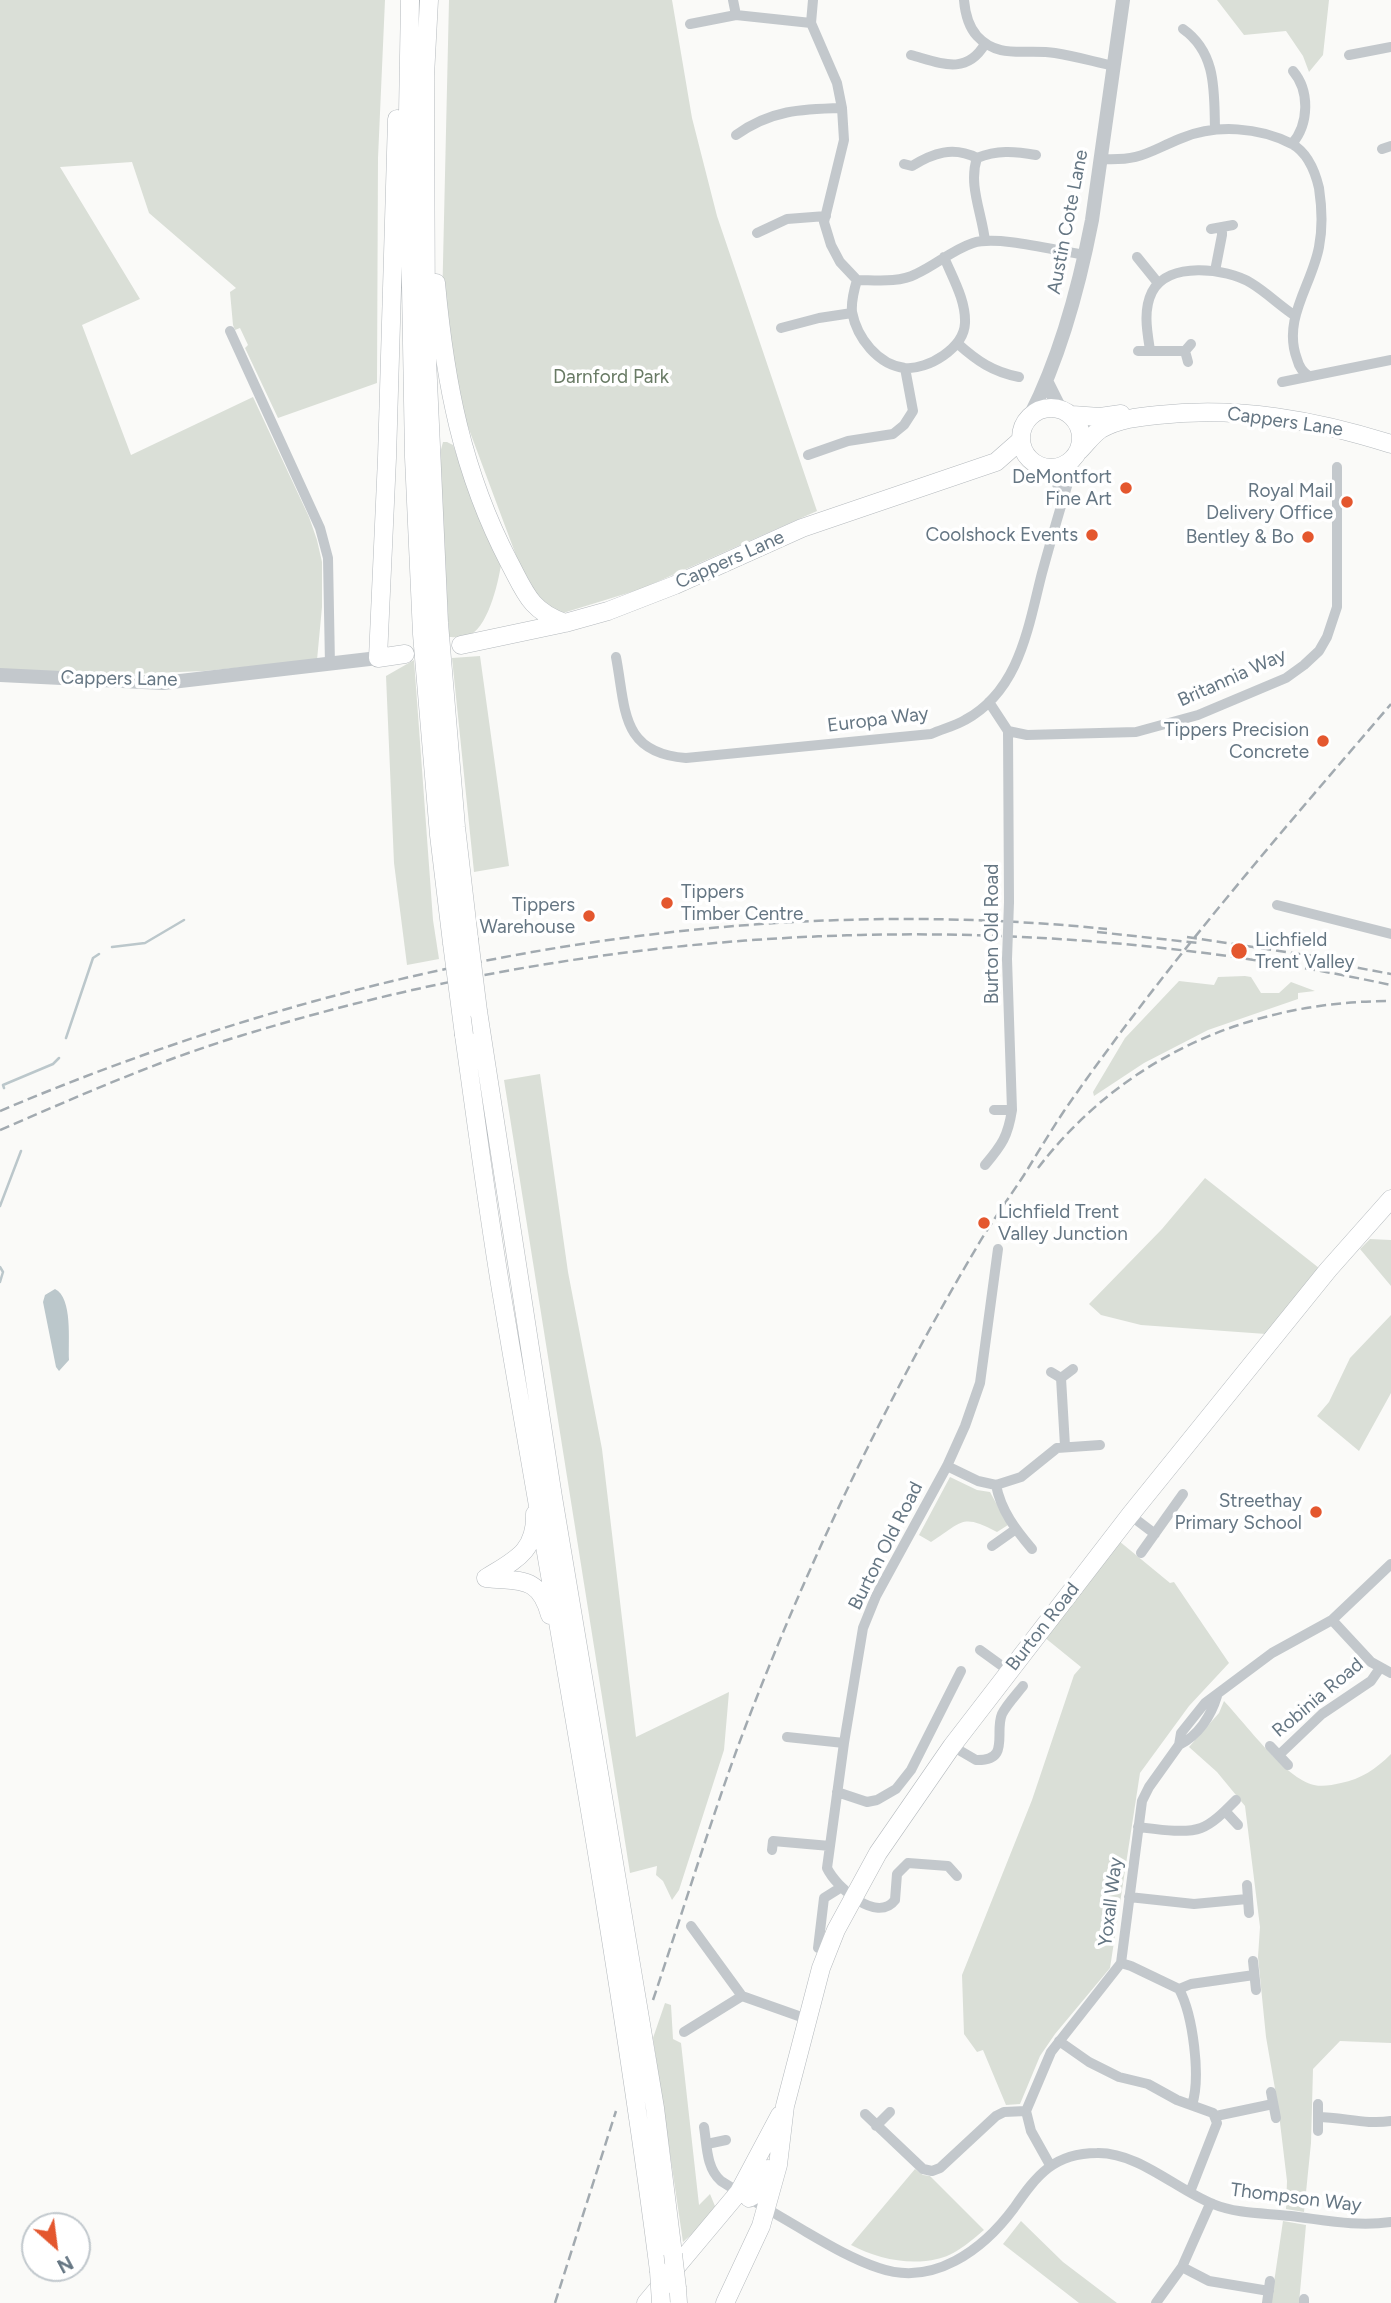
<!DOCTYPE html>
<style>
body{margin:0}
#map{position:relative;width:1391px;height:2303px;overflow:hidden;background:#fafaf8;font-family:Figtree,sans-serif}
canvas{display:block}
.north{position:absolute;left:21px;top:2212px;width:70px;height:70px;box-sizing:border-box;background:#fff;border:2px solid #c1c8cd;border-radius:50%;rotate:152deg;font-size:19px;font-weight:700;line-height:28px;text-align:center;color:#657683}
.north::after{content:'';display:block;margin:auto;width:24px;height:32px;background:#e4572e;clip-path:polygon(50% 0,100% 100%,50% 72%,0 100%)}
</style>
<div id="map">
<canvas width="1391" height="2303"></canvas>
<div class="north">N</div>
</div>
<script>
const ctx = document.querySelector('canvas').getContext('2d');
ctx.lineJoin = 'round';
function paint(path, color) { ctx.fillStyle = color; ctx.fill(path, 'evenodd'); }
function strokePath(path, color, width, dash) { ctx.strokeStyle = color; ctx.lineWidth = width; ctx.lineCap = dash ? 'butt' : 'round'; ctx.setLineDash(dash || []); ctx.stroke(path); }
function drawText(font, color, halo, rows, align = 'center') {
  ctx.font = font + ' Figtree,sans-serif'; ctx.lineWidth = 7; ctx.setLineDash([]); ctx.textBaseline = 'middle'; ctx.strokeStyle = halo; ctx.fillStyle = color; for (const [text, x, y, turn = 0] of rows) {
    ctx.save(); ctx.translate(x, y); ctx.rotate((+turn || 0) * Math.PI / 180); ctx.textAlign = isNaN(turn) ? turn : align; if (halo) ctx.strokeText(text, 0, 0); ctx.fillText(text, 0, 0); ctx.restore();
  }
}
paint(new Path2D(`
 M0 0H385L378 158 377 383 278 418 245 348 248 345 240 328 235 330 233 325 230 292 236 288 149 213 132 162 60 167 140 299 82 325 131 455 253 397 309 517 317 540 322 562V607L317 660 204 671 132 674 0 670Z
 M449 0H672L692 118 717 216 817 511 641 589 563 613 550 611 537 598 520 566 464 416 442 306Z
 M1217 0H1329L1323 55 1309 72 1303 56 1286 31 1244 35Z
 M443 442H447L453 445 484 531 501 565C498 584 487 631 467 636 462 638 454 637 449 637L439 457Z
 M480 656 509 866 474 872 452 658Z
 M414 660 433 920 439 959 407 965 394 863 386 676Z
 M1245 976 1251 977 1261 993H1279L1291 982 1315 991 1298 993V999L1208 1030 1144 1063 1094 1096 1093 1092 1125 1038 1179 981 1214 985 1218 977Z
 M540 1074 568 1272 602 1449 636 1737 729 1692 724 1750 679 1890 672 1900 663 1881 656 1875 657 1866 630 1873 504 1080Z
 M1205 1178 1319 1268 1266 1334 1141 1325 1101 1315 1089 1304 1162 1229Z
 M1370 1239 1391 1240V1286L1360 1249Z
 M1391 1315V1393L1359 1451 1317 1416 1329 1402 1350 1358Z
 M950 1477 977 1490 990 1492 1008 1525 997 1532C961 1513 963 1522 931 1542L919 1535Z
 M1119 1541 1170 1583 1174 1582 1229 1663 1189 1706 1140 1773 1110 1968 1055 2034 1040 2056 1020 2104 1006 2105 983 2050 977 2052 964 2034 962 1975 1032 1800 1074 1675 1081 1667 1044 1637Z
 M1224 1701C1245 1723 1286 1779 1314 1785 1323 1787 1332 1785 1341 1783 1361 1779 1376 1769 1391 1754V2043L1340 2041 1313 2069 1311 2143 1304 2212 1286 2209 1287 2181 1278 2106 1266 2037 1258 1957 1260 1927 1245 1806 1217 1772 1189 1747 1219 1713Z
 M665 2003 671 2005 673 2039 681 2043 699 2205 710 2194 717 2211 683 2242 653 2038Z
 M915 2169 923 2175 930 2176 984 2230C971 2241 954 2256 937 2259 908 2266 876 2258 851 2245Z
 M1021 2221 1063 2262 1117 2303H1079L1003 2244Z
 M1283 2221 1306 2225 1299 2303H1271Z`), '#dadfd7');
paint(new Path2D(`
 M55 1289C73 1298 68 1341 69 1360L59 1371 56 1367 43 1302 45 1295Z`), '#bbc7cb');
strokePath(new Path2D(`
 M112 947 145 943 184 920
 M66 1038 93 958 99 954
 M4 1088 3 1085 53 1064 59 1058
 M0 1206 21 1151
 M0 1267 3 1272 0 1282`), '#bbc7cb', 2.5);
const trunk = new Path2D(`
 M410 0 408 114 414 457 422 634 439 835 452 943
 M429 0 425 76 426 337 439 623 456 827 469 939
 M397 119 387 458 378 658 405 654
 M436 283C445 382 462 472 509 562 525 592 530 611 565 623
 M1021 438a30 30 0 1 1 60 0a30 30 0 1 1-60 0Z
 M1072 415 1100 417 1121 414
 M1079 451C1086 444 1093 434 1101 429 1119 419 1138 417 1158 415 1238 406 1315 420 1391 444
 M461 645 565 623 608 611 675 585 802 528 996 462 1021 440
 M478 1011 553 1497 655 2108 673 2254
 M464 1035C476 1120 487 1205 501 1290 556 1616 617 1943 659 2271
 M486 1578C520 1582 539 1575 550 1615
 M486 1578C515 1560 536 1552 535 1514
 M749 2198 758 2193 768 2169
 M677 2288 678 2303
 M646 2303 739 2192 780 2115
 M725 2303 761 2226 778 2165 785 2106 821 1968 836 1930 878 1853 952 1746 1130 1515 1328 1270 1391 1199`);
strokePath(trunk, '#b4b9bd', 19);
strokePath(new Path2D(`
 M733 0 736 15
 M813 0 811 23 837 83 842 108 844 140 824 222 831 245 840 262 857 280C875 280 899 283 916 274 936 265 952 250 973 243 998 235 1057 251 1085 255
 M964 0C965 12 969 27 977 36 999 60 1026 48 1055 53 1075 56 1095 62 1114 66
 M690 24 736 15 811 23
 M1183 29C1217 53 1214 92 1215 129
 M911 55C940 63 966 76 985 44
 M1349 55 1391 47
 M736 135C771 110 801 109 842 108
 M1292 144C1309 124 1310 91 1293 71
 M1382 149 1391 146
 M1101 159C1142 161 1147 152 1182 138 1216 124 1259 127 1292 144 1308 153 1315 171 1319 188 1322 208 1323 227 1319 247 1312 285 1282 319 1297 359 1299 367 1302 372 1309 376
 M904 164 912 166C933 153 953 146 977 158
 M1211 229 1233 225
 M757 233 787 219 826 216
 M985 241C982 213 968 185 977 158 997 150 1014 151 1036 155
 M1137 257 1158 283
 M1215 271 1222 235V228
 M857 280C854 290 851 301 852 312 857 338 878 365 905 368 928 370 964 348 965 323 966 300 952 277 944 257
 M781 328 819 318 852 313
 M230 331 320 528 328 558 330 665
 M957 343C977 361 993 372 1019 377
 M1150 350C1147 331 1143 310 1152 292 1168 261 1226 268 1251 283 1266 292 1279 305 1294 315
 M1138 351H1185
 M1188 362 1185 351 1191 344
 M1282 382 1391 360
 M808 455 848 441 893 434 904 425 913 411 905 368
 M1047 468 1055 479 1063 500
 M616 657C626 709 620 753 686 758L931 734C942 729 955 726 965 720 1020 690 1028 627 1042 573 1053 533 1064 494 1077 455
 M989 702 1008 731 1009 902
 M1008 731 1027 735 1136 732 1198 715 1286 678 1304 665 1319 651 1327 637 1337 607V467
 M1277 905 1391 934
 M994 1110H1012
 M985 1165C1002 1145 1008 1136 1012 1110L1007 959
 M1051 1372 1061 1378 1073 1369
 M1061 1378 1065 1446
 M947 1466 978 1481 996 1485 1021 1477 1057 1448 1100 1445
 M996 1485C1001 1511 1016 1530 1032 1549
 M1130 1515 1155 1534
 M992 1546 1016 1529
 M1141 1553 1183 1494
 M1332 1620 1371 1662 1391 1673
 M980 1650 1009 1671
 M787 1737 844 1743
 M1179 1745C1198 1736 1211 1716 1217 1696
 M952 1746 976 1760C1011 1761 994 1733 1002 1714 1007 1704 1016 1695 1023 1686
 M1270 1746 1288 1765
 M1279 1755 1322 1714 1371 1681 1380 1668
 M837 1792 867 1802 877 1800 896 1789 911 1770 961 1671
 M1225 1811 1238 1825
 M1138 1827C1155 1829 1185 1834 1201 1828 1214 1823 1226 1810 1236 1800
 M772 1850 773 1841 830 1846
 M957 1876 948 1866 908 1863 897 1874 895 1900C877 1924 836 1887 827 1868L844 1743 863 1628 876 1596 947 1466 965 1426 980 1383 998 1249
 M1247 1885 1249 1913
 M1129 1897 1194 1904 1247 1899
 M691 1926 742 1996 807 2019
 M818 1948 824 1898 840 1888
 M1253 1961 1256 1990
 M1121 1963 1131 1966 1179 1989 1191 1984 1254 1975
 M1179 1989C1193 2015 1201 2077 1192 2105
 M684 2032 742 1996
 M1059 2041 1089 2062 1119 2077 1148 2084 1177 2100 1213 2113 1217 2123 1190 2192
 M1271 2092 1276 2118
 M865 2114 923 2169 932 2171 940 2168 996 2116 1004 2112 1026 2111
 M1216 2116 1273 2104
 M1318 2117C1343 2117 1366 2125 1391 2121
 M876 2126 890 2112
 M704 2127C707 2145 706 2168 721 2181 748 2198 776 2214 803 2230 827 2244 852 2259 879 2268 933 2287 983 2250 1014 2208 1037 2175 1054 2153 1097 2153 1138 2152 1177 2190 1213 2204 1237 2214 1265 2213 1291 2216 1325 2220 1356 2227 1391 2222
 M1318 2131V2104
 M707 2144 726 2140
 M1050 2165 1031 2131 1026 2111 1051 2052 1121 1963 1142 1801 1149 1787 1179 1745 1181 1733 1205 1703 1272 1653 1332 1620 1391 1564
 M1182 2267 1209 2281 1269 2291
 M1156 2303 1182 2267 1210 2204
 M1267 2303 1270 2281
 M1304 2303V2299`), '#c3c8cc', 10);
strokePath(new Path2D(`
 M1047 383 1060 409
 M1030 416C1061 355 1079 287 1092 220L1123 0
 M0 675 163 683 378 658`), '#c3c8cc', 14);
strokePath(trunk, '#fff', 18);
strokePath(new Path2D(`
 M1097 932 1198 943
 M1187 937 1353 962
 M1343 965 1391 974
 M0 1111C348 963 730 891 1107 929
 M0 1130C79 1096 157 1061 240 1036 612 921 1010 903 1391 985
 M1038 1168C1124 1056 1251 1001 1391 1001
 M653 2000C681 1917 707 1832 737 1749 802 1574 883 1405 978 1245 992 1221 1009 1198 1024 1175 1037 1154 1050 1132 1064 1111 1163 968 1278 836 1391 704
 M555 2303 616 2111`), '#a2aab0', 2.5, [10, 5]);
const trunkBridge = new Path2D(`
 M469 939 478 1011
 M452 943 464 1035
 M673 2254 677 2288
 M659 2271 661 2303`);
strokePath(trunkBridge, '#b4b9bd', 19, []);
strokePath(new Path2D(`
 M1007 959 1009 902`), '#c3c8cc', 10);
strokePath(trunkBridge, '#fff', 18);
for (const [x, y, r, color] of [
 [1126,488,7,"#e4572e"],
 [1347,502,7,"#e4572e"],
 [1092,535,7,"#e4572e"],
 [1308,537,7,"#e4572e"],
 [1323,741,7,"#e4572e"],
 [667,903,7,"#e4572e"],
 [589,916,7,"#e4572e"],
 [1239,951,9,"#e4572e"],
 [984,1223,7,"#e4572e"],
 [1316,1512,7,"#e4572e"]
]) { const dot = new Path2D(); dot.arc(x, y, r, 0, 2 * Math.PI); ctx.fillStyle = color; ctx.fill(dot); strokePath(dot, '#fff', 2.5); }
drawText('19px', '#657683', '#fff', [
 ["Austin Cote Lane",1068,222,-79],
 ["Cappers Lane",1285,422,8],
 ["Cappers Lane",730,560,-24],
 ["Britannia Way",1232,678,-24],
 ["Cappers Lane",119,679,1],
 ["Europa Way",878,720,-7],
 ["Burton Old Road",992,934,-90],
 ["Burton Old Road",886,1546,-63],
 ["Burton Road",1043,1627,-52],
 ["Robinia Road",1318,1698,-40],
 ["Yoxall Way",1111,1902,-83],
 ["Thompson Way",1296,2198,7]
]);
drawText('19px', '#687a64', '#fff', [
 ["Darnford Park",611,377]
]);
drawText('19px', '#657683', '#fff', [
 ["DeMontfort",1112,477],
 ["Fine Art",1112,499],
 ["Royal Mail",1333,491],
 ["Delivery Office",1333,513],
 ["Coolshock Events",1078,535],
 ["Bentley & Bo",1294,537],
 ["Tippers Precision",1309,730],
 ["Concrete",1309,752],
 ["Tippers",681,892,"left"],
 ["Timber Centre",681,914,"left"],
 ["Tippers",575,905],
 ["Warehouse",575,927],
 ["Lichfield",1255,940,"left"],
 ["Trent Valley",1255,962,"left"],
 ["Lichfield Trent",998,1212,"left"],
 ["Valley Junction",998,1234,"left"],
 ["Streethay",1302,1501],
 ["Primary School",1302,1523]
], 'right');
</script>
